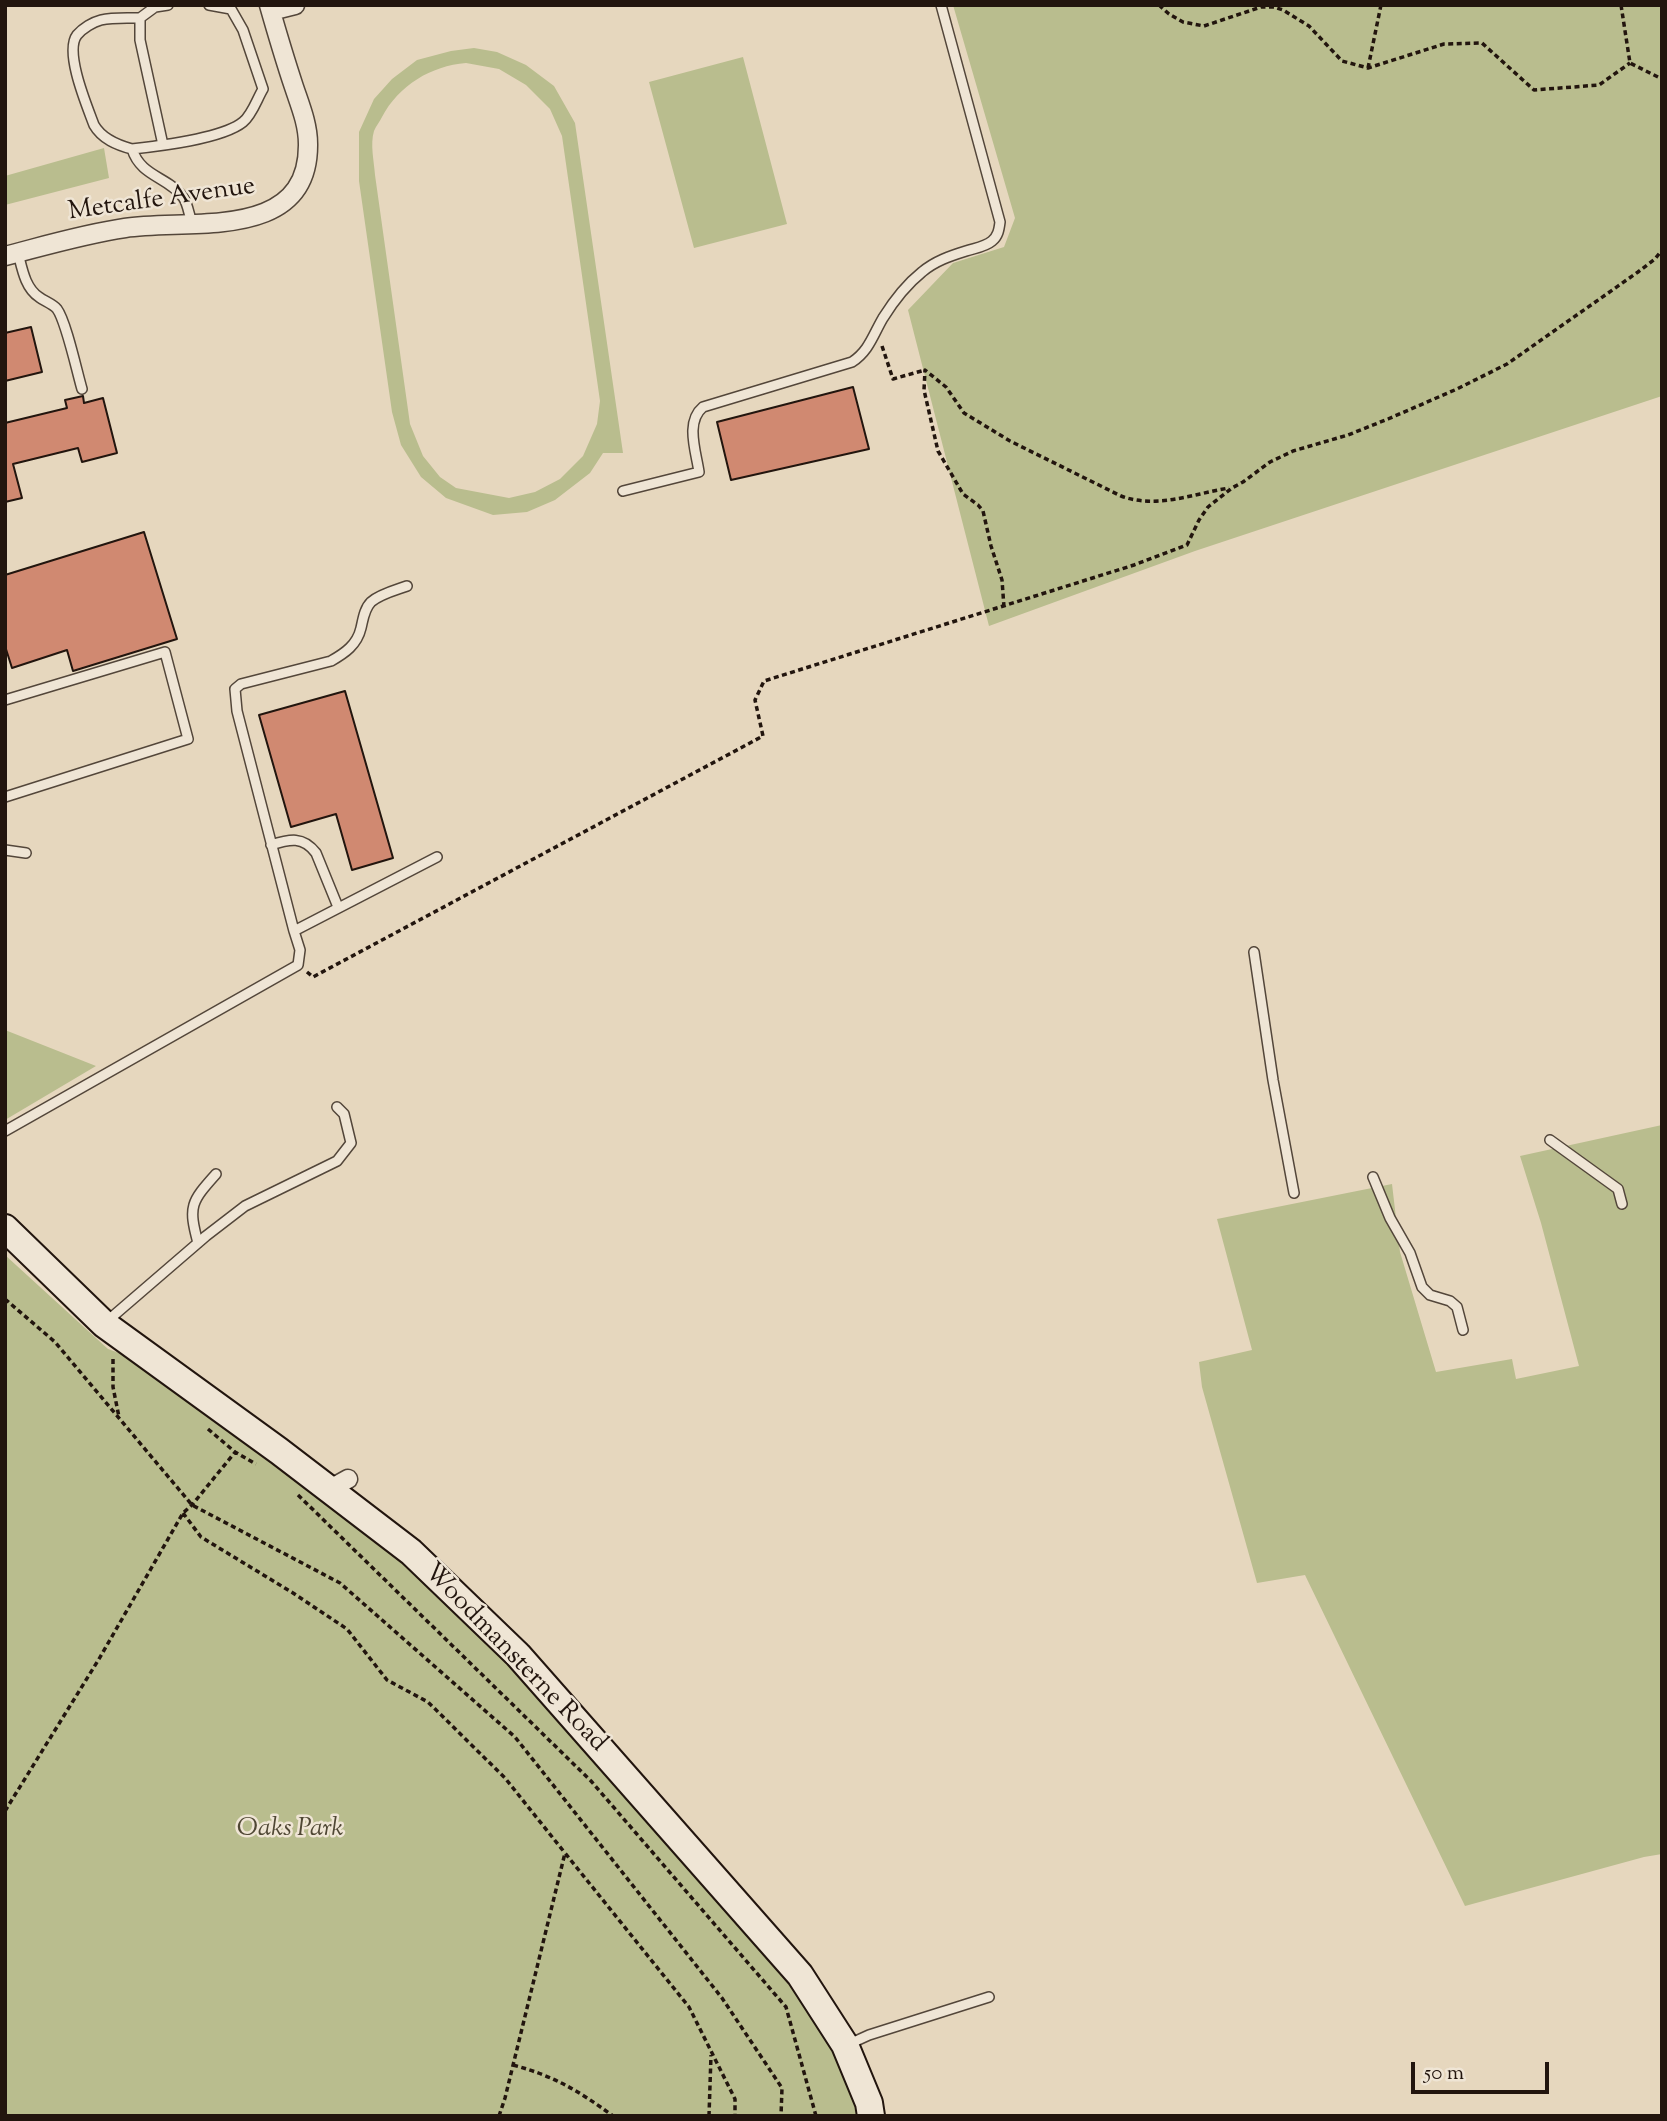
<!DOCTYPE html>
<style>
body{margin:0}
#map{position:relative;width:1667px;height:2121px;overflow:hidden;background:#e6d7be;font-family:"Sorts Mill Goudy",serif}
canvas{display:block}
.frame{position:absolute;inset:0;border:7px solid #22150e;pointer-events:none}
.scale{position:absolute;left:1411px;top:2062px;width:138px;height:32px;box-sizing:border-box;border:4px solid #22150e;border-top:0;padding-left:9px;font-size:21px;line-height:24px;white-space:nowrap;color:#22150e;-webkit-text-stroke:5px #efe5d5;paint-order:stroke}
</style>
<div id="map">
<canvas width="1667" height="2121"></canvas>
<div class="frame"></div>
<div class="scale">50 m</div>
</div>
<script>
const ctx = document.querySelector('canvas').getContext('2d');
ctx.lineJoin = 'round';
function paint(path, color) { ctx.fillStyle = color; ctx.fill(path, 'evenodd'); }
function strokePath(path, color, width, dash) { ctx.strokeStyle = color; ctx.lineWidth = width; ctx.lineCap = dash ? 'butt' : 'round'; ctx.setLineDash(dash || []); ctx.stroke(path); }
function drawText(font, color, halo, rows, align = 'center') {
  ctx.font = font + ' "Sorts Mill Goudy",serif'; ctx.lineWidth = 5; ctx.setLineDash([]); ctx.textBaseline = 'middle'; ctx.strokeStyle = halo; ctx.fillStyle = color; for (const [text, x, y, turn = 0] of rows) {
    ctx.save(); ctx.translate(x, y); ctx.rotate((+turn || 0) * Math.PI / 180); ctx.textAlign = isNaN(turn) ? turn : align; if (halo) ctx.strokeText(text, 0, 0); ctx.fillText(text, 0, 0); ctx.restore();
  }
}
paint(new Path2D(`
 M953 5H1662V396L1195 551 989 626 908 310 953 263 1004 247 1015 218Z
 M474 48 497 52 526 65 554 86 575 123 623 453H603L590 473 555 500 527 512 493 515 446 498 421 477 401 445 392 412 359 181V132L374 99 392 79 417 60 451 51ZM466 63 499 69 526 85 550 109 562 136 600 401 597 424 583 456 560 479 535 492 509 498 456 488 440 477 423 456 410 424 375 175C374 161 370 144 374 131 376 126 380 121 382 117 399 85 431 66 466 63Z
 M743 57 787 224 694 248 649 82Z
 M104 148 109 178 5 205V176Z
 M5 1030 96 1066 5 1120Z
 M1662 1125V1854L1644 1857 1465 1906 1305 1575 1257 1583 1202 1387 1199 1362 1252 1350 1217 1219 1392 1184 1400 1252 1436 1372 1512 1359 1516 1379 1579 1366 1541 1223 1520 1156Z
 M5 1255 108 1349 141 1361 411 1552 800 1975 871 2116H5Z`), '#b9bd8e');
const building = new Path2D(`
 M31 327 42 372 5 381V333Z
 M853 387 869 449 731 480 717 422Z
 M83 396 84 403 103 398 117 453 82 462 78 448 13 464 22 498 5 502V423L67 408 65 400Z
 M144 532 177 639 73 671 67 650 12 668 5 646V575Z
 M345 691 393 858 352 870 336 814 291 827 259 715Z`);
paint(building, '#d08971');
strokePath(building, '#22150e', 2);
const service = new Path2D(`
 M140 18C127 18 113 17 101 20 93 22 83 28 77 35 64 52 87 106 94 125 102 139 117 145 132 149 141 177 167 176 183 197 188 204 189 215 192 223
 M163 145 140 40V18L155 7 168 5
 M132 149C159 146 222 139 243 122 252 115 257 99 263 89L243 30 231 9 209 5
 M18 253C22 268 25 288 39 297 44 301 53 304 57 309 66 321 77 372 82 389
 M623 491 699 472C696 451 685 422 703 407L852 362C869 351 873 335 883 318 893 302 907 284 922 272 935 261 950 256 966 251 975 248 985 247 992 241 998 236 999 230 1000 222L941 5
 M5 700 165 652 188 739 5 797
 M271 845C290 839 303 836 316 853L338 907
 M5 850 26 853
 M294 931 237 711 235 689 241 684 331 661C345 653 357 645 361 628 363 620 364 609 371 602 380 594 396 590 407 586
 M1254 952 1273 1080 1294 1193
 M5 1131 298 965 300 950 294 931 437 857
 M1550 1140 1618 1189 1622 1204
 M1373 1177 1390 1218 1410 1253 1422 1287 1430 1295 1450 1301 1457 1307 1463 1330
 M198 1243C188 1206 191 1202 216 1174
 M105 1323 206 1236 245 1206 337 1161 351 1143 344 1114 337 1107
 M847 2045 869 2035 989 1997`);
const minor = new Path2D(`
 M271 11 295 5
 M5 256C44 246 84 234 125 228 189 218 309 243 308 144 308 124 300 105 294 87 285 60 277 33 269 5
 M330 1489 348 1479`);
const secondary = new Path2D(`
 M5 1228 104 1324 279 1451 411 1552 518 1655 800 1975 845 2045 869 2103 871 2116`);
strokePath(service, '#53463a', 12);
strokePath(minor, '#53463a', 21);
strokePath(secondary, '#22150e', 30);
strokePath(new Path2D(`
 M1159 5 1169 14 1183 22 1204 26 1261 7H1274L1283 10 1309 26 1342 61 1368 68 1444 44 1482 43 1534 90 1599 85 1630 63
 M1621 5 1630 63 1662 79
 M1368 68 1381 5
 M882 346 893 379 925 370
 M1004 607 1002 580 991 546 983 511 978 505 963 494 938 451 924 390 925 370 946 387 964 413 1010 441 1121 496C1156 509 1193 494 1229 488
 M307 972 313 977 763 736 755 700 764 681 1134 565 1187 545 1199 520 1208 507 1232 488 1243 482 1270 462 1293 451 1348 435 1388 419 1457 389 1507 364 1638 272 1655 259 1662 250
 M5 1299 55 1342 192 1505 340 1583 515 1737 722 1998 782 2088 781 2116
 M113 1359V1387L119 1417
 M208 1429 235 1452 256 1464
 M298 1495 591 1781 786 2007 816 2116
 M183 1513 201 1537 293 1593 347 1629 387 1680 428 1702 505 1778 565 1853
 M5 1811 99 1659 183 1513 192 1505 236 1451
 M513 2065C554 2076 579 2091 613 2116
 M499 2116 505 2098 565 1853 689 2007 735 2099V2116
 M709 2116 711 2055`), '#22150e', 3.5, [5, 3.5]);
strokePath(service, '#efe5d5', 9);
strokePath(minor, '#efe5d5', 18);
strokePath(secondary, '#efe5d5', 26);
drawText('26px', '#22150e', '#efe5d5', [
 ["Metcalfe Avenue",162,201,-8],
 ["Woodmansterne Road",514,1659,46]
]);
drawText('italic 26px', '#4f4734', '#efe5d5', [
 ["Oaks Park",290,1831]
]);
</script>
